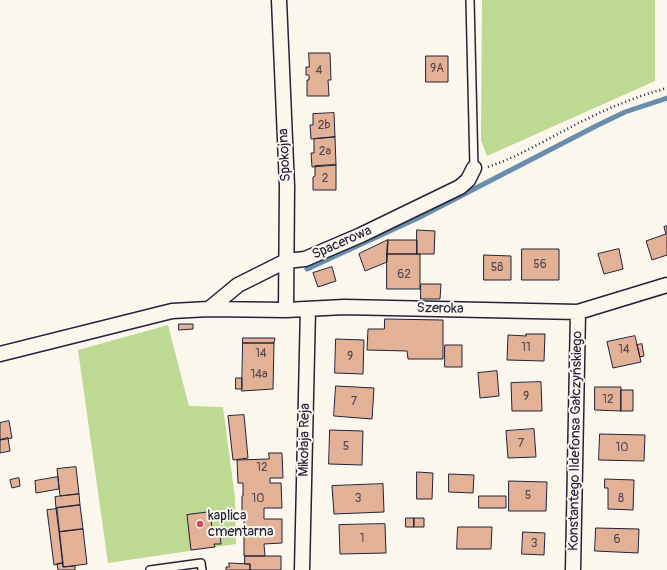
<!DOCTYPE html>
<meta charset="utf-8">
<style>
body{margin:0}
canvas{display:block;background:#fbf7ec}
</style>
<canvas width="667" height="570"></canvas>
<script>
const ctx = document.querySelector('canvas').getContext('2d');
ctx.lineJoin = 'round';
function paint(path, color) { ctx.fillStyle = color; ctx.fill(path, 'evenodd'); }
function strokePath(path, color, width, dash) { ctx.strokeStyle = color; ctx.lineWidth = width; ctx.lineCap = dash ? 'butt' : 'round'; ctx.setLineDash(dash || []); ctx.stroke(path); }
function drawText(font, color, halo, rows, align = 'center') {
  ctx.font = font + ' Pangolin,sans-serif'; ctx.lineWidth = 4; ctx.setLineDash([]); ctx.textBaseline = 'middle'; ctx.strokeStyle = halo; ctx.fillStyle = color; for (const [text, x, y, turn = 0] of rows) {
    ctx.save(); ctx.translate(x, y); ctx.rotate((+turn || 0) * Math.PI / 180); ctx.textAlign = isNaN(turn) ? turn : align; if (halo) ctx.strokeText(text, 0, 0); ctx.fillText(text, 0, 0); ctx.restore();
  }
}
paint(new Path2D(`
 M482 0H655V81L487 156 481 140Z
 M168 325 189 406 223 407 235 498 236 544 108 563 78 350Z`), '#bed991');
strokePath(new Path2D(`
 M307 269 418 218 598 125 625 112 667 98`), '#698dad', 5);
const building = new Path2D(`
 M309 53H330L331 80H328L329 96H307V80H309V75H306V67H309Z
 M426 56H448V82H426Z
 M334 113 335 137 311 139 310 125H313V114Z
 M335 137 336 165 312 167 311 153H314V139Z
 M336 165V190H313V177L315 176V166Z
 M667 226V255L652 260 646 241 666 234 664 227Z
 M417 230 435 231 434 254H417Z
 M388 240H417V254H387Z
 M388 240 387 262 365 271 359 254Z
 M522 249H559V280H522Z
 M619 249 623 269 604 274 598 254Z
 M387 254H420V289H387Z
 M484 255 511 256V280H484Z
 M332 267 336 281 318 287 313 273Z
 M421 284H441L440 299H421Z
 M385 319 443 320V359H408L407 351 367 350 368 329H384Z
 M179 324H193V329L179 330Z
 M526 334H545L544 361 507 360 508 335 526 336Z
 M635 336 641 362 613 368 607 342Z
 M243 338H275L274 343H243Z
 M336 339 364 340 363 374 335 373Z
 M243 343H274L273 389 242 391Z
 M642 344 644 356 640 357 637 345Z
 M445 345H462V367H445Z
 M497 371 499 396 480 398 478 373Z
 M236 378H242V389H236Z
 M541 382 542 411H512L511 383Z
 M336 386 374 388 372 419 334 416Z
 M595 387H621V411L595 410Z
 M621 390H633V411H621Z
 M244 415 248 458 233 460 228 416Z
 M9 421 12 438 0 440V423Z
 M534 429 536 457 508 458 506 431Z
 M330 430 363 431 362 465 329 464Z
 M600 434 645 435 644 461 599 460Z
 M8 438 10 451 0 453V440Z
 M269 453H282L283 478H270V483H281L282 508H264V519H282V543L264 544 265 556H244V515H242V496H243V483H238L237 460 269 459Z
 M76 467 79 494 60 496 57 469Z
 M417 472 433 473 432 499H417Z
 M449 474 474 475 473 493 449 492Z
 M58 477 59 489 36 493 35 481Z
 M19 478 20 486 12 488 10 480Z
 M605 479 634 480 633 510 608 509V488H605Z
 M509 481 547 482 546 511H509Z
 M383 484 384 512 334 514 332 486Z
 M79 494 80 505 56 508 55 497Z
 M479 496H506V508H479Z
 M80 505 83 529 59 532 56 508Z
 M57 509 63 563 54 565 47 510Z
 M210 512 213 534 220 533 221 544H214L215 547 191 550 187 515Z
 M406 518H414V527H406Z
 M414 518H424V527H414Z
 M385 524 386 553 340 554 339 525Z
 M458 527H492L491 549H457Z
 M596 528 639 529 638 553 595 551Z
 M83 529 87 564 63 567 59 532Z
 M523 532 545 533 544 555 522 554Z
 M245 556H281V570H250V564H245Z
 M63 563V567L75 566V570H58L57 564Z
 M229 563 250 564V570H226V567H229Z`);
paint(building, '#e3b196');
strokePath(building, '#22223b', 1);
const service = new Path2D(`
 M470 0 474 168
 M150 570 201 563 202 570`);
const minor = new Path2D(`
 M279 0 287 186 286 310
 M209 309 286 310 344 307 578 312 667 285
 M0 354 172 311 209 309 238 285 286 261 305 259 361 235 460 187 468 180 474 168
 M302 570 308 309
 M573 570 578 312`);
strokePath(service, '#22223b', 10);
strokePath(minor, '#22223b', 17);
strokePath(new Path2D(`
 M488 167C517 157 544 141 571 127 601 111 634 97 667 88`), '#22223b', 2.5, [1, 3]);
strokePath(service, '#fbf7ec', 7);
strokePath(minor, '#fbf7ec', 14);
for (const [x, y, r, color] of [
 [200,524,4,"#d1495b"]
]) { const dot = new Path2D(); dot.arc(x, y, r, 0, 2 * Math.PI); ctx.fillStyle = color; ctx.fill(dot); strokePath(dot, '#fbf7ec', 1.5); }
drawText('12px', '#524652', null, [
 ["9A",437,69],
 ["4",319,71],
 ["2b",324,126],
 ["2a",325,152],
 ["2",325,179],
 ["56",540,265],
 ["58",497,268],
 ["62",404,275],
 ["11",526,348],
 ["14",624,350],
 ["14",261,354],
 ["9",350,357],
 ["14a",259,375],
 ["9",526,397],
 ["12",608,400],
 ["7",354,402],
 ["7",521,444],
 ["5",346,447],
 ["10",622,448],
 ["12",262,468],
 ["5",528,496],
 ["10",258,499],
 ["3",358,499],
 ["8",621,499],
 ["1",362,539],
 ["6",617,540],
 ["3",534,544]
]);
drawText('14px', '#22223b', '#fbf7ec', [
 ["Spokojna",285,155,-93],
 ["Spacerowa",342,243,-24],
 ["Szeroka",440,309,1],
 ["Mikołaja Reja",305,440,-89],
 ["Konstantego Ildefonsa Gałczyńskiego",576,441,-89]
]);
drawText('14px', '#22223b', '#fbf7ec', [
 ["kaplica",208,516],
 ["cmentarna",208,532]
], 'left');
</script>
